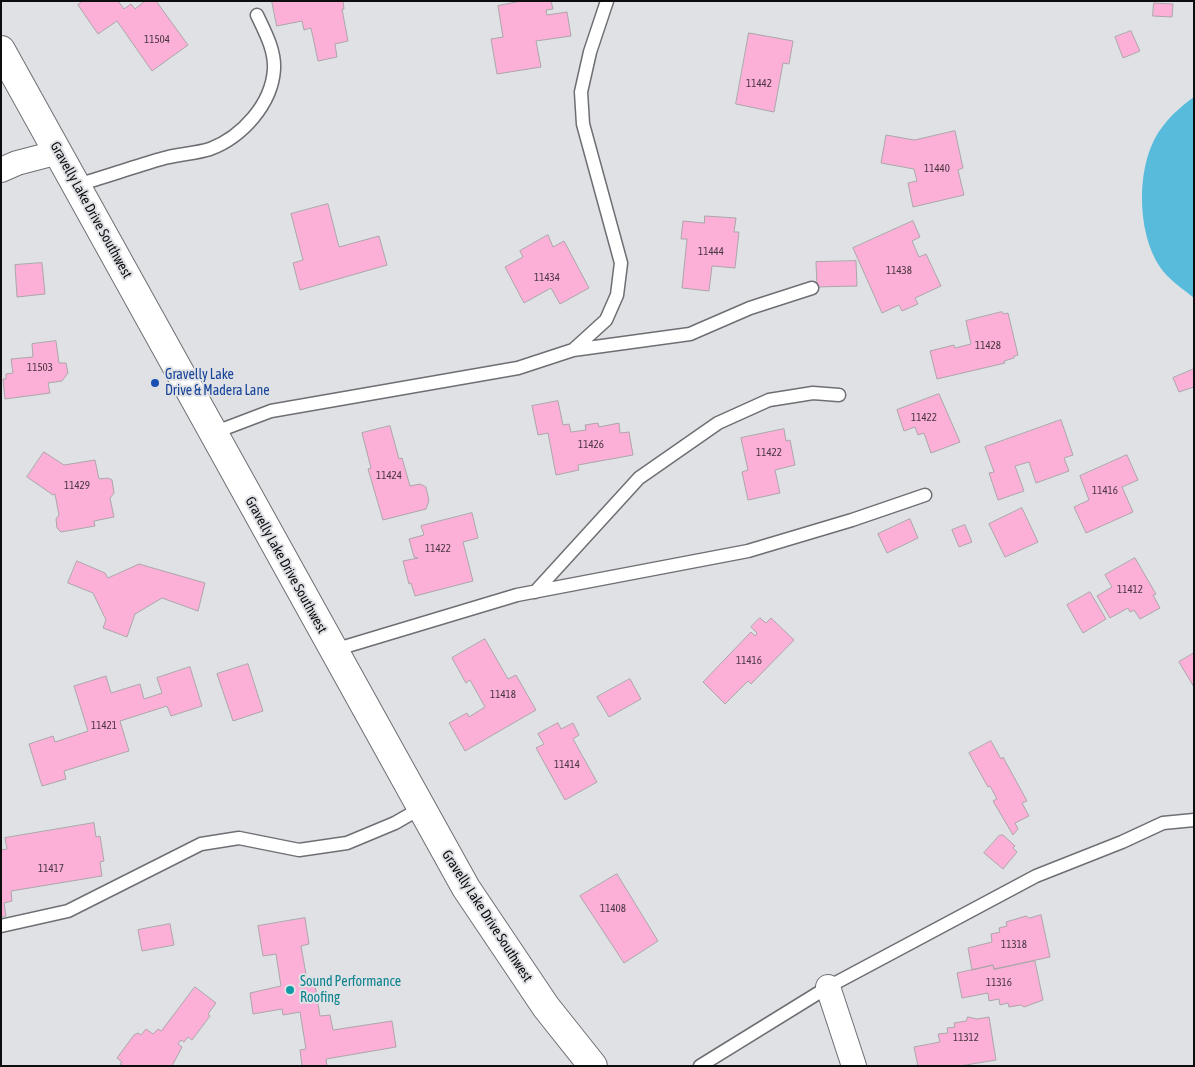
<!DOCTYPE html>
<style>
body{margin:0}
#map{position:relative;width:1195px;height:1067px;overflow:hidden;background:#dfe1e5;font-family:"Asap Condensed",sans-serif}
canvas{display:block}
.frame{position:absolute;inset:0;border:2px solid #0d0d0f;pointer-events:none}
</style>
<div id="map">
<canvas width="1195" height="1067"></canvas>
<div class="frame"></div>
</div>
<script>
const ctx = document.querySelector('canvas').getContext('2d');
ctx.lineJoin = 'round';
function paint(path, color) { ctx.fillStyle = color; ctx.fill(path, 'evenodd'); }
function strokePath(path, color, width, dash) { ctx.strokeStyle = color; ctx.lineWidth = width; ctx.lineCap = dash ? 'butt' : 'round'; ctx.setLineDash(dash || []); ctx.stroke(path); }
function drawText(font, color, halo, rows, align = 'center') {
  ctx.font = font + ' "Asap Condensed",sans-serif'; ctx.lineWidth = 4; ctx.setLineDash([]); ctx.textBaseline = 'middle'; ctx.strokeStyle = halo; ctx.fillStyle = color; for (const [text, x, y, turn = 0] of rows) {
    ctx.save(); ctx.translate(x, y); ctx.rotate((+turn || 0) * Math.PI / 180); ctx.textAlign = isNaN(turn) ? turn : align; if (halo) ctx.strokeText(text, 0, 0); ctx.fillText(text, 0, 0); ctx.restore();
  }
}
paint(new Path2D(`
 M1194 97V298C1183 289 1168 279 1160 267 1136 232 1135 160 1163 126 1171 115 1183 105 1194 97Z`), '#59bbdb');
const building = new Path2D(`
 M83 1H118L124 9 131 4 135 9 145 1H156L188 45 152 71 117 21 98 34 78 5Z
 M272 1H343L344 9H342L348 41 335 44 337 57 318 61 311 28 304 30 302 21 277 26Z
 M522 1H551L553 9 546 10 547 15 567 12 571 36 536 41 541 67 497 74 491 39 503 37 498 6Z
 M1154 3 1173 4 1172 17 1153 16Z
 M1131 31 1140 51 1123 58 1115 37Z
 M749 33 793 41 789 64 783 63 774 112 736 104Z
 M955 131 963 168 958 170 964 195 913 207 908 183 917 181 914 169 881 163 886 135 914 140Z
 M328 204 339 247 379 236 387 265 300 290 293 263 303 260 291 214Z
 M705 216 736 218 734 232H739L735 268 712 266 709 291 682 288 687 239H681L683 221 704 223Z
 M913 221 920 237 912 241 919 257 926 254 941 286 915 298 918 304 902 311 899 305 882 313 853 248Z
 M548 235 553 247 564 241 589 288 560 304 551 288 524 303 505 267 523 257 520 251Z
 M856 261 857 286 817 287 816 262Z
 M42 263 45 294 17 297 15 265Z
 M1002 312 1003 314 1008 313 1018 355 1014 356V358L1004 361 1005 363 937 379 930 351 954 345 955 348 971 344 966 321Z
 M56 341 59 363H66L68 373 62 381 48 383 50 393 5 399 3 379H6V374L13 373 11 359 33 357 32 344Z
 M1194 369V387L1179 392 1173 378Z
 M939 394 960 442 931 453 924 433 918 435 915 427 904 431 897 410Z
 M558 401 563 425 569 424 571 432 586 430 585 425 598 423 599 427 619 423 620 433 629 432 633 455 578 465 579 470 556 475 548 433 538 435 532 406Z
 M1061 420 1073 455 1064 458 1069 471 1036 483 1029 462 1015 466 1024 491 998 500 989 473 994 472 985 447Z
 M390 426 399 459 402 458 410 486 420 484 426 487 429 501 426 509 383 520 368 469 371 468 362 433Z
 M784 429 786 441 790 440 795 465 775 470 780 493 748 500 742 472 748 470 741 438Z
 M44 452 64 465 95 460 99 479 108 478 112 480 114 493 110 498 114 517 94 521 95 526 61 532 57 528 56 519 59 515 55 494 53 495 27 477Z
 M1127 455 1138 480 1122 487 1133 512 1086 533 1074 507 1089 500 1080 476Z
 M1022 508 1038 542 1005 557 989 524Z
 M472 513 478 538 463 542 473 581 415 596 411 583 409 584 403 561 418 558 414 557 409 539 424 535 421 526Z
 M910 519 918 538 887 553 878 534Z
 M965 525 972 542 959 547 952 530Z
 M1135 558 1156 594 1153 595 1160 608 1140 619 1134 610 1130 612 1128 608 1110 618 1097 596 1112 587 1105 575Z
 M77 561 105 573 108 578 139 564 205 583 198 611 162 598 135 614 127 637 103 628 106 620 93 593 68 583Z
 M1090 592 1106 619 1083 633 1067 605Z
 M760 618 766 623 771 618 794 640 751 684 748 681 725 704 703 682 751 632 755 636 757 633 751 627Z
 M485 639 508 679 516 675 536 710 465 751 449 723 467 713 469 717 485 707 470 680 466 683 452 658Z
 M1194 653V687L1179 662Z
 M248 664 263 711 233 721 217 674Z
 M190 667 202 706 171 716 167 706 120 721 129 751 64 771 66 779 42 786 29 744 53 736 55 742 88 731 74 686 106 676 111 693 140 684 144 699 162 693 157 678Z
 M630 679 641 699 609 717 597 697Z
 M558 723 561 729 573 723 579 735 573 739 597 782 565 800 536 748 544 744 538 734Z
 M991 741 1001 759 1003 757 1027 801 1022 803 1029 816 1015 823 1018 829 1013 835 993 801 997 799 990 786 988 787 969 753Z
 M94 823 96 837 100 836 104 861 100 862 102 876 11 891 12 901 4 903 6 916 1 917V850L7 849 5 838Z
 M1000 835H1003L1015 846 1013 848 1017 852 1003 869 984 853Z
 M617 874 658 941 624 963 580 896Z
 M1041 915 1050 957 994 969 993 965 972 970 968 948 992 942 991 934 1000 932 999 928 1007 926 1006 922 1026 916 1029 918Z
 M305 918 309 944 301 946 307 980 314 978 320 1016 330 1015 333 1030 392 1021 396 1047 326 1059 327 1066H302L300 1050 306 1049 300 1012 283 1015 282 1009 253 1014 250 993 281 986 276 954 263 956 258 926Z
 M170 924 174 945 142 951 138 930Z
 M1035 961 1043 1000 1024 1007 1021 1005 1009 1007 1008 1003 1000 1005 999 999 989 1001 988 993 962 998 957 973 993 965 994 969Z
 M195 987 216 1003 208 1014 210 1016 192 1040 188 1037 184 1042 181 1040 178 1044 182 1047 172 1066H123L120 1064 122 1062 117 1058 134 1035 138 1033 141 1035 146 1029 153 1034 158 1029 161 1031Z
 M968 1017 977 1019 989 1017 996 1060 960 1066H918L914 1047 940 1042 938 1034 948 1033 947 1028 955 1027 954 1023 966 1021Z`);
paint(building, '#fcafd7');
strokePath(building, '#aba6a9', 1);
const service = new Path2D(`
 M77 185C105 177 133 167 161 159 177 154 194 154 210 149 242 137 272 104 274 69 275 50 265 32 257 15
 M573 350 690 334 750 308 812 288
 M213 433 271 411 518 368 573 350 606 320 617 295 621 263 583 124 581 92 590 52 607 1
 M535 592 639 478 718 423 769 400 813 393 839 395
 M334 650 517 595 748 551 852 520 925 495
 M1 926 68 911 201 844 239 838 299 850 347 843 395 823 421 808
 M700 1066 828 987 1036 876 1122 842 1163 823 1194 820`);
const minor = new Path2D(`
 M1 170 17 163 59 152
 M828 987 854 1066`);
const secondary = new Path2D(`
 M1 50 466 888 546 1007 593 1066`);
strokePath(service, '#6d6f73', 15);
strokePath(minor, '#6d6f73', 26);
strokePath(secondary, '#6d6f73', 30);
strokePath(service, '#fff', 12);
strokePath(minor, '#fff', 24);
strokePath(secondary, '#fff', 28);
for (const [x, y, r, color] of [
 [155,383,5,"#1a4fb4"],
 [290,990,5,"#0f9aa8"]
]) { const dot = new Path2D(); dot.arc(x, y, r, 0, 2 * Math.PI); ctx.fillStyle = color; ctx.fill(dot); strokePath(dot, '#dfe1e5', 2); }
drawText('11px', '#493641', null, [
 ["11504",157,40],
 ["11442",759,84],
 ["11440",937,169],
 ["11444",711,252],
 ["11438",899,271],
 ["11434",547,278],
 ["11428",988,346],
 ["11503",40,368],
 ["11422",924,418],
 ["11426",591,445],
 ["11422",769,453],
 ["11424",389,476],
 ["11429",77,486],
 ["11416",1105,491],
 ["11422",438,549],
 ["11412",1130,590],
 ["11416",749,661],
 ["11418",503,695],
 ["11421",104,726],
 ["11414",567,765],
 ["11417",51,869],
 ["11408",613,909],
 ["11318",1014,945],
 ["11316",999,983],
 ["11312",966,1038]
]);
drawText('14px', '#0d0d0f', '#dfe1e5', [
 ["Gravelly Lake Drive Southwest",91,210,61],
 ["Gravelly Lake Drive Southwest",286,565,61],
 ["Gravelly Lake Drive Southwest",487,916,57]
]);
drawText('14px', '#164399', '#dfe1e5', [
 ["Gravelly Lake",165,375],
 ["Drive & Madera Lane",165,391]
], 'left');
drawText('14px', '#0d838f', '#dfe1e5', [
 ["Sound Performance",300,982],
 ["Roofing",300,998]
], 'left');
</script>
